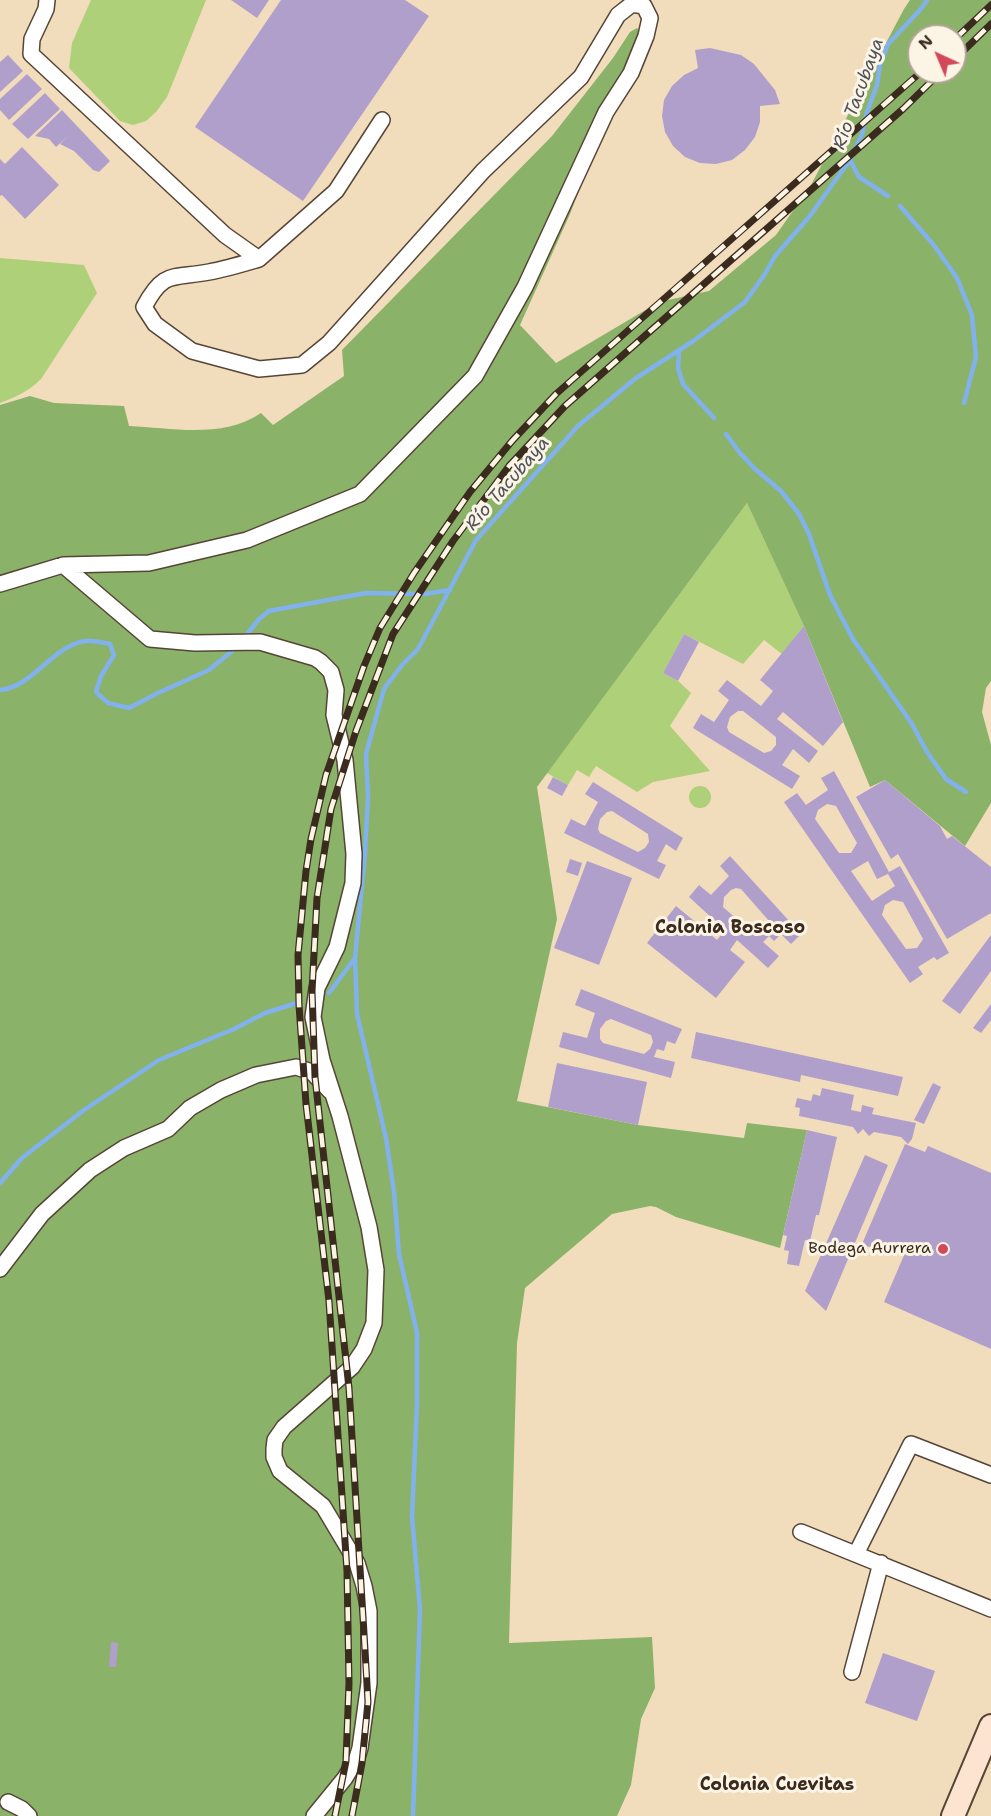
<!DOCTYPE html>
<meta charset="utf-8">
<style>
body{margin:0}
#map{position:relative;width:991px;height:1816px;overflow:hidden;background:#f1dcbc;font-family:"Shantell Sans",sans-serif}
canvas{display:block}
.north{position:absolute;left:907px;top:24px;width:60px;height:60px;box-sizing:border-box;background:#fcf5e5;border:2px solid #afa495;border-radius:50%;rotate:316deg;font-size:16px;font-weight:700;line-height:24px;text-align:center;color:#3b2a1e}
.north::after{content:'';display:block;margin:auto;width:21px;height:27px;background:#d1495b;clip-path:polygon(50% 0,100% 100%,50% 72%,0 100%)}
</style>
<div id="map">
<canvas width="991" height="1816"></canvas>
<div class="north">N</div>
</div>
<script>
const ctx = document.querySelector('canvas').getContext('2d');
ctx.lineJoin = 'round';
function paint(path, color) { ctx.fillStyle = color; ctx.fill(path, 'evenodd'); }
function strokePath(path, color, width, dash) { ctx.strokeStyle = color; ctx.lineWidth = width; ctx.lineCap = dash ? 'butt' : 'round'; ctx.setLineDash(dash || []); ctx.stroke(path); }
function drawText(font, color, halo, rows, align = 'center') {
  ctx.font = font + ' "Shantell Sans",sans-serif'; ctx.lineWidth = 6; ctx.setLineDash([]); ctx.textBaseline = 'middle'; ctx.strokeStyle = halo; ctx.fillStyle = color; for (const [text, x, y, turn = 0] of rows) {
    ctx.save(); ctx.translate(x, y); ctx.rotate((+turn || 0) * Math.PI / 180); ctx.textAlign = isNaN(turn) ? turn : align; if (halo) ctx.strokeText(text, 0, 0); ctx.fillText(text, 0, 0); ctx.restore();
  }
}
paint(new Path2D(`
 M91 0H206L167 97 156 112 146 121 133 125 120 121 69 68 72 43Z
 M0 258 84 265 97 293 41 379C29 391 16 397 0 403Z
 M747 503 804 626 782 654 764 640 743 664 684 634 663 673 678 681 691 693 670 726 710 771 653 782 637 792 596 766 589 777 577 770 568 785 547 773Z
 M689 797a11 11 0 1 1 22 0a11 11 0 1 1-22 0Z`), '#add078');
paint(new Path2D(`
 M910 0H991V681L986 688 982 712 991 745V803L965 846 885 780 870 787 804 626 747 503 537 787 557 919 517 1101 638 1125 744 1138 747 1123 807 1130 780 1248 676 1217 656 1207 650 1206 612 1214 525 1288 517 1343 509 1643 652 1637 655 1688 641 1719 631 1785 617 1816H0V405L30 396 54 403 124 406 129 426C172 428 224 439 261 413L273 425 344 376 342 350 552 136 613 58 630 32 637 28 640 32 570 214 520 325 556 363 659 302 709 291 776 235 811 185 904 9ZM919 36H955V72H919Z`), '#8ab268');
strokePath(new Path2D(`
 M850 160 859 177 888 196
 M900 206 933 244 957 278 972 315 976 357 964 403
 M679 350 678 368 683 384 714 418
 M726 434 740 453 755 469 781 491 799 514 809 534 830 595 853 639 912 724 927 752 946 779 966 792
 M244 638 259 619 269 611 366 593 424 594 450 590
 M0 690C34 687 52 645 86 641 93 640 103 643 110 644L114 655 101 676 96 692 108 703 129 708 158 693 209 670 237 647
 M329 993 355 958
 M0 1183 22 1158 84 1110 159 1060 234 1029 265 1013 300 1002
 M413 1816 420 1610 412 1516 417 1404V1333L399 1254 394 1192 386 1138 357 1014 355 958 365 853 368 797 366 754 384 689 402 665 418 649 476 540 578 426 636 378 692 342 745 302 765 274 775 256 809 217 850 160 862 134 867 112 877 85 880 65 888 44 920 10 927 0`), '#82b2ed', 4.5);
paint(new Path2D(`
 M231 0H269L257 18Z
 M281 0H405L429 16 303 201 195 127Z
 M710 48 741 55 754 64 775 90 780 104 760 106V122L755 137 745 150 732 160 716 164 700 163 685 157 673 146 665 132 662 116 664 100 672 86 684 75 698 68 695 50Z
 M8 55 23 71 0 92V62Z
 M27 74 42 89 9 120 0 110V99Z
 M45 93 60 109 28 139 12 124Z
 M62 110 110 161 99 172 93 170 74 151 60 144 68 136 56 147 49 139 35 136Z
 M22 147 59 185 25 219 2 195 0 196V159L5 164Z
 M804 626 843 722 823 746 783 712 777 719 818 751 809 763 793 749 782 765 800 776 792 789 693 728 701 714 714 722 729 700 718 691 727 680 761 706 773 691 760 680ZM738 711H743L776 737V745L771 751 764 753 729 732 727 727 730 717Z
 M684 634 699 642 678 681 663 673Z
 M834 771 889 872 900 866 949 953 937 960 934 957 918 967 923 974 910 983 784 802 797 793 806 805 828 790 821 778ZM827 804 836 806 857 843 851 853H839L815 819 818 810ZM868 861 877 879 888 874 895 886 872 901 851 871ZM893 900 903 902 923 939 917 948 906 949 882 915 885 905Z
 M553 777 568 785 562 796 547 788Z
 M885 780 940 826 947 839 952 836 991 867V913L947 939 898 854 891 859 856 797Z
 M593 782 683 838 676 851 666 844 657 861 666 865 659 879 564 833 571 819 585 826 598 802 585 794ZM612 811 648 834 649 842 645 848 638 852 600 833 598 829 600 819 607 812Z
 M730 856 801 934 791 944 781 934 774 941 769 936 763 942 779 956 768 968 737 940 730 950 745 962 716 998 647 943 676 906 717 940 725 930 689 897 699 885 711 895 729 876 720 866ZM736 888 741 889 769 921 768 928 762 933 755 935 723 907 724 897 731 890Z
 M570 859 582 863 578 876 566 872Z
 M587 861 632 878 599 965 554 948Z
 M991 935V971L960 1014 942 1001Z
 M581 989 682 1029 675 1044 667 1041 664 1051 657 1049 654 1057 675 1062 671 1078 559 1047 563 1032 587 1038 595 1013 575 1005ZM611 1019 651 1035 653 1042 650 1049 644 1054 603 1043 600 1039V1029L606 1021Z
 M991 1004V1020L981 1033 973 1028Z
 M696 1032 903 1077 898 1096 801 1075 800 1082 691 1058Z
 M557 1063 647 1082 638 1125 548 1107Z
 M933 1083 941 1087 924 1124 914 1120Z
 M822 1088 854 1095 851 1110 861 1112 862 1105 874 1108 872 1114 916 1123 912 1139 908 1144 901 1137 874 1132 869 1136 863 1129 858 1134 853 1127 799 1116 800 1108 795 1107 797 1098 811 1101 813 1094 820 1096Z
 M807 1130 837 1137 819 1215H816L810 1241 805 1240 799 1266 787 1264 789 1251 784 1250 787 1236 783 1235Z
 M905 1144 925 1152 928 1146 991 1173V1349L884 1302 905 1253 885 1245 882 1252 862 1244Z
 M865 1155 888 1165 826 1311 805 1291Z
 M111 1642 118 1643 116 1667H109Z
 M883 1653 935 1671 917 1721 865 1703Z`), '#b19fcb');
const minor = new Path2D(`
 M47 0 46 9 32 39 31 54 225 235 259 259C242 264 226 269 209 272 173 279 164 269 144 307L155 324 192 351 259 369 302 365 329 343 483 171 581 77 618 15 632 4 644 6 650 18 646 36 631 73 606 112 525 287 475 376 360 494 247 540 149 563 63 565
 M259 259 336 191 382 120
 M0 584 63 565 150 639 195 643 260 642 315 658 321 662 331 672 336 690 334 715 345 760 354 854 353 883 337 947 317 988 313 1017 322 1060 340 1116 369 1227 376 1270 374 1323 364 1349 352 1367 284 1427 275 1440 274 1449V1457L280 1471 323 1506 357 1563 364 1586 369 1611V1683L360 1748 357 1758 345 1778 314 1816
 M0 1269 42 1214 90 1170 124 1148 168 1129 190 1108 221 1090 256 1075 296 1067 312 1072 330 1091
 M801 1532 991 1609
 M856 1554 911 1444 991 1475
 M852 1672 881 1563
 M8 1802 22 1809 29 1816`);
const secondary = new Path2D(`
 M953 1816 991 1726`);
strokePath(minor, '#564536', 18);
strokePath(secondary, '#564536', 26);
strokePath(minor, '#fff', 15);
strokePath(secondary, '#fde4d1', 22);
const rail = new Path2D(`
 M955 39 991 5
 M955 59 991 24
 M335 1816 346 1761 349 1683 347 1571 329 1301 306 1104 299 1005 298 955 306 871 311 839 326 775 364 666 380 628 414 573 470 492 512 441 556 394 921 72
 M352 1816 362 1763 368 1702 365 1650 349 1388 315 1077 312 991 317 898 331 809 356 731 393 634 453 541 509 466 565 406 903 109 941 72`);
strokePath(rail, '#3b2a1e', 7);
strokePath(rail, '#fcf5e5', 4.5, [14]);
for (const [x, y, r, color] of [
 [943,1249,6,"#d1495b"]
]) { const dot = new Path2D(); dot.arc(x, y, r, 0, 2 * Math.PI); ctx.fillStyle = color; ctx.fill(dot); strokePath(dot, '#fcf5e5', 2); }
drawText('16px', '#3b2a1e', '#fcf5e5', [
 ["Bodega Aurrera",931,1249]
], 'right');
drawText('italic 18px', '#50535c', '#fcf5e5', [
 ["Río Tacubaya",859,94,-70],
 ["Río Tacubaya",508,484,-49]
]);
drawText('bold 18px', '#3b2a1e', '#fcf5e5', [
 ["Colonia Boscoso",730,928],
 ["Colonia Cuevitas",777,1785]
]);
</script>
